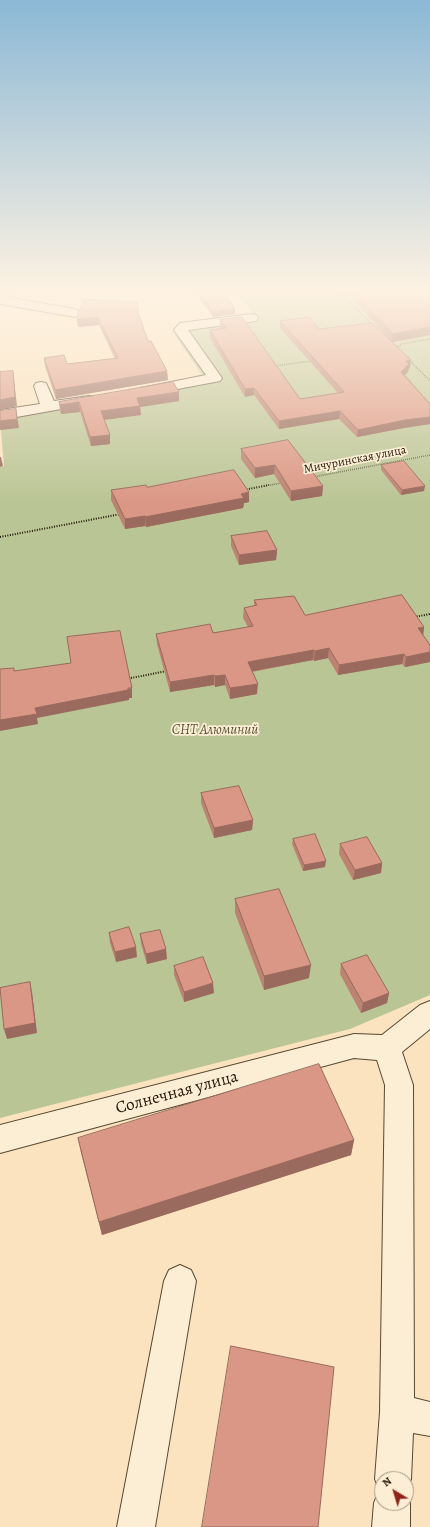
<!DOCTYPE html>
<meta charset="utf-8">
<style>
body{margin:0}
#map{position:relative;width:430px;height:1527px;overflow:hidden;background:#fae3be;font-family:Alegreya,serif}
canvas{display:block}
.north{position:absolute;left:374px;top:1471px;width:40px;height:40px;box-sizing:border-box;background:#fcedd5;border:1px solid #a59782;border-radius:50%;rotate:322deg;font-size:11px;font-weight:700;line-height:16px;text-align:center;color:#221605}
.north::after{content:'';display:block;margin:auto;width:14px;height:18px;background:#8f2418;clip-path:polygon(50% 0,100% 100%,50% 72%,0 100%)}
</style>
<div id="map">
<canvas width="430" height="1527"></canvas>
<div class="north">N</div>
</div>
<script>
const ctx = document.querySelector('canvas').getContext('2d');
ctx.lineJoin = 'round';
function paint(path, color) { ctx.fillStyle = color; ctx.fill(path, 'evenodd'); }
function strokePath(path, color, width, dash) { ctx.strokeStyle = color; ctx.lineWidth = width; ctx.lineCap = dash ? 'butt' : 'round'; ctx.setLineDash(dash || []); ctx.stroke(path); }
function drawText(font, color, halo, rows, align = 'center') {
  ctx.font = font + ' Alegreya,serif'; ctx.lineWidth = 3.5; ctx.setLineDash([]); ctx.textBaseline = 'middle'; ctx.strokeStyle = halo; ctx.fillStyle = color; for (const [text, x, y, turn = 0] of rows) {
    ctx.save(); ctx.translate(x, y); ctx.rotate((+turn || 0) * Math.PI / 180); ctx.textAlign = isNaN(turn) ? turn : align; if (halo) ctx.strokeText(text, 0, 0); ctx.fillText(text, 0, 0); ctx.restore();
  }
}
paint(new Path2D(`
 M235 289H430V995L350 1029 0 1118V467L4 466 0 419C70 409 139 395 208 384L172 331 258 322Z`), '#bac595');
const minor = new Path2D(`
 M0 296 75 309 82 313 75 317 0 304Z
 M251 314 256 315 258 318 256 321 188 330 222 378 220 381 146 395 141 394 139 391 141 388 206 375 174 330 180 323Z
 M41 382 46 383 54 401 89 396 94 397 96 400 94 403 89 404 0 420V410L40 404 34 386 36 383Z
 M430 1001V1029L402 1052 413 1085 414 1398 430 1402V1436L413 1433 411 1479 406 1491V1479H382V1503H406V1493L410 1503V1527H372L374 1503 379 1490 375 1479 380 1412 385 1085 377 1060 354 1058 0 1153V1125L354 1034 382 1035 420 1005Z
 M180 1265 191 1270 196 1281 155 1527H117L164 1281 169 1270Z`);
const major = new Path2D(`
 M5 289H19L5 301 0 302V292Z`);
strokePath(minor, '#584933', 2);
strokePath(major, '#221605', 2);
strokePath(new Path2D(`
 M338 289 372 325
 M395 348 402 344 430 339
 M409 360 430 381
 M274 366 311 361
 M313 477 430 455
 M264 486 282 483`), '#221605', 1.5, [0.5, 1.5]);
strokePath(new Path2D(`
 M244 490 269 485
 M0 537 121 514
 M414 617 430 614
 M126 679 167 671`), '#221605', 2, [1, 1.5]);
paint(minor, '#fcedd5');
paint(major, '#fae3be');
paint(new Path2D(`
 M190 289H225L222 291 235 309V314L213 317 196 293H194Z
 M344 289H430V335L392 342 410 367 409 368 408 372 405 375 430 404V424L404 428 357 437 339 419 279 429 254 395 245 397 210 338V330L221 329 220 327V320L300 399 338 393 280 328V321L319 329 389 339Z
 M139 314 148 341 167 371 168 380 56 399 45 366 44 358 67 364 115 359 99 325 78 327 77 319Z
 M179 392V401L140 407 141 415 104 420 110 444 91 446 80 412 61 414 60 411 59 402Z
 M241 449 323 486 322 496 291 501 274 474 255 478 241 459Z
 M381 465 424 491 401 495 381 470Z
 M147 487 249 492V502L244 503 243 508 146 527 145 526 125 529 111 500V490Z
 M231 536 277 550 276 560 239 565 231 546Z
 M254 600 305 615 424 627 423 635 430 645V662L405 667 402 664 338 675 328 658 314 661 313 660 252 672 257 694 230 699 225 685 215 687 214 685 170 692 157 644 156 634 213 633 248 627 243 618 244 608 254 606Z
 M201 793 253 820 252 830 214 838 201 803Z
 M293 839 325 867 303 871 292 844Z
 M340 844 382 863 381 873 353 880 339 854Z
 M235 899 309 978 264 990 235 913Z
 M109 933 137 957 116 962 110 943Z
 M140 934 167 959 147 964 141 944Z
 M341 964 389 993 387 1003 361 1013 340 974Z
 M174 966 214 993 184 1002 174 975Z
 M78 1138 354 1140 351 1155 102 1235 81 1153Z`), '#bc8272');
paint(new Path2D(`
 M194 289H196V293H194Z
 M235 309V314L213 317V312Z
 M98 317 99 325 78 327 77 319Z
 M430 327V335L392 342 393 334Z
 M411 360 410 367 409 368 408 372 400 379 401 372 406 361Z
 M13 371 17 406 0 410V400Z
 M167 371 168 380 56 399 55 390Z
 M254 388V395L245 397V389Z
 M179 392V401L140 407 141 415 102 420 101 411 137 398Z
 M79 402 80 412 61 414 60 405Z
 M16 409 19 428 0 430V421Z
 M340 411 339 419 279 429V421Z
 M430 417V424L404 428 357 437 358 430 405 420Z
 M110 435V444L91 446 90 437Z
 M0 457H1L3 466 0 467Z
 M275 465 274 474 255 478V468Z
 M323 486 322 496 291 501V491Z
 M425 486 424 491 401 495 402 490Z
 M249 492V502L244 503 243 508 146 527 145 517 241 494Z
 M145 516V526L125 529V519Z
 M277 550 276 560 239 565V555Z
 M424 627 423 637 418 628Z
 M329 648 328 658 314 661 315 651Z
 M314 650 313 660 248 672V662Z
 M430 652V662L405 667 406 657Z
 M404 654 402 664 338 675 339 665Z
 M214 675V685L170 692V682Z
 M225 675V685L215 687V676Z
 M258 684 257 694 230 699V688Z
 M132 688V698H129V700L37 718 38 724 0 731V720L35 708Z
 M253 820 252 830 214 838V828Z
 M326 861 325 867 303 871 304 865Z
 M382 863 381 873 353 880 355 870Z
 M136 947 137 957 116 962 115 952Z
 M166 949 167 959 147 964 146 954Z
 M311 965 309 978 264 990V976Z
 M30 982 32 992 37 1033 7 1039 4 1029Z
 M213 983 214 993 184 1002V992Z
 M389 993 387 1003 361 1013 363 1003Z
 M354 1140 351 1155 102 1235 99 1222Z`), '#996a5d');
const building = new Path2D(`
 M197 289H221L235 309 213 312Z
 M352 289H430V327L393 334Z
 M83 299 138 302V313L148 341H151L167 371 55 390 44 358 64 355 67 364 118 358 98 317 77 319 80 307 83 305Z
 M242 317 300 399 344 392 280 321 309 317 319 329 372 323 411 360 406 361 409 364 401 372 430 404V417L405 420 358 430 340 411 279 421 254 388 245 389 210 330 226 328 220 320Z
 M13 371 15 397 0 400V372Z
 M173 382 179 392 137 398 140 406 101 411 110 435 90 437 79 402 60 405 59 402Z
 M16 409 17 419 0 421V411Z
 M288 440 323 486 291 491 275 465 255 468 241 449Z
 M404 461 425 486 402 490 381 465Z
 M234 470 249 492 241 494 244 498 145 517V516L125 519 111 490 146 485 147 487Z
 M267 531 277 550 239 555 231 536Z
 M402 595 424 627 418 628 430 645V652L406 657 404 654 339 665 329 648 315 651 314 650 248 662 258 684 230 688 225 675 215 676 214 675 170 682 156 634 210 624 213 633 253 626 244 608 257 605 254 600 294 596 305 615Z
 M120 631 132 688H128V690L35 708 37 714 0 720V669L14 668V671L71 663 67 637Z
 M239 786 253 820 214 828 201 793Z
 M315 834 326 861 304 865 293 839Z
 M367 837 382 863 355 870 340 844Z
 M279 889 311 965 264 976 235 899Z
 M129 927 136 947 115 952 109 933Z
 M160 930 166 949 146 954 140 934Z
 M367 955 389 993 363 1003 341 964Z
 M203 957 213 983 184 992 174 966Z
 M30 982 35 1023 4 1029 0 988Z
 M319 1064 354 1140 99 1222 78 1138Z
 M231 1346 334 1367 318 1527H202Z`);
paint(building, '#db9785');
strokePath(building, '#996a5d', 1);
const sky = ctx.createLinearGradient(0, 0, 0, 502);
sky.addColorStop(0, '#8bb8d5');
sky.addColorStop(0.58, '#fdf2e2');
sky.addColorStop(1, '#fdf2e200');
ctx.fillStyle = sky;
ctx.fillRect(0, 0, 430, 502);
drawText('12px', '#221605', '#fcedd5', [
 ["Мичуринская улица",355,460,-11]
]);
drawText('italic 14px', '#575337', '#fcedd5', [
 ["СНТ Алюминий",215,731]
]);
drawText('17px', '#221605', '#fcedd5', [
 ["Солнечная улица",177,1093,-15]
]);
</script>
